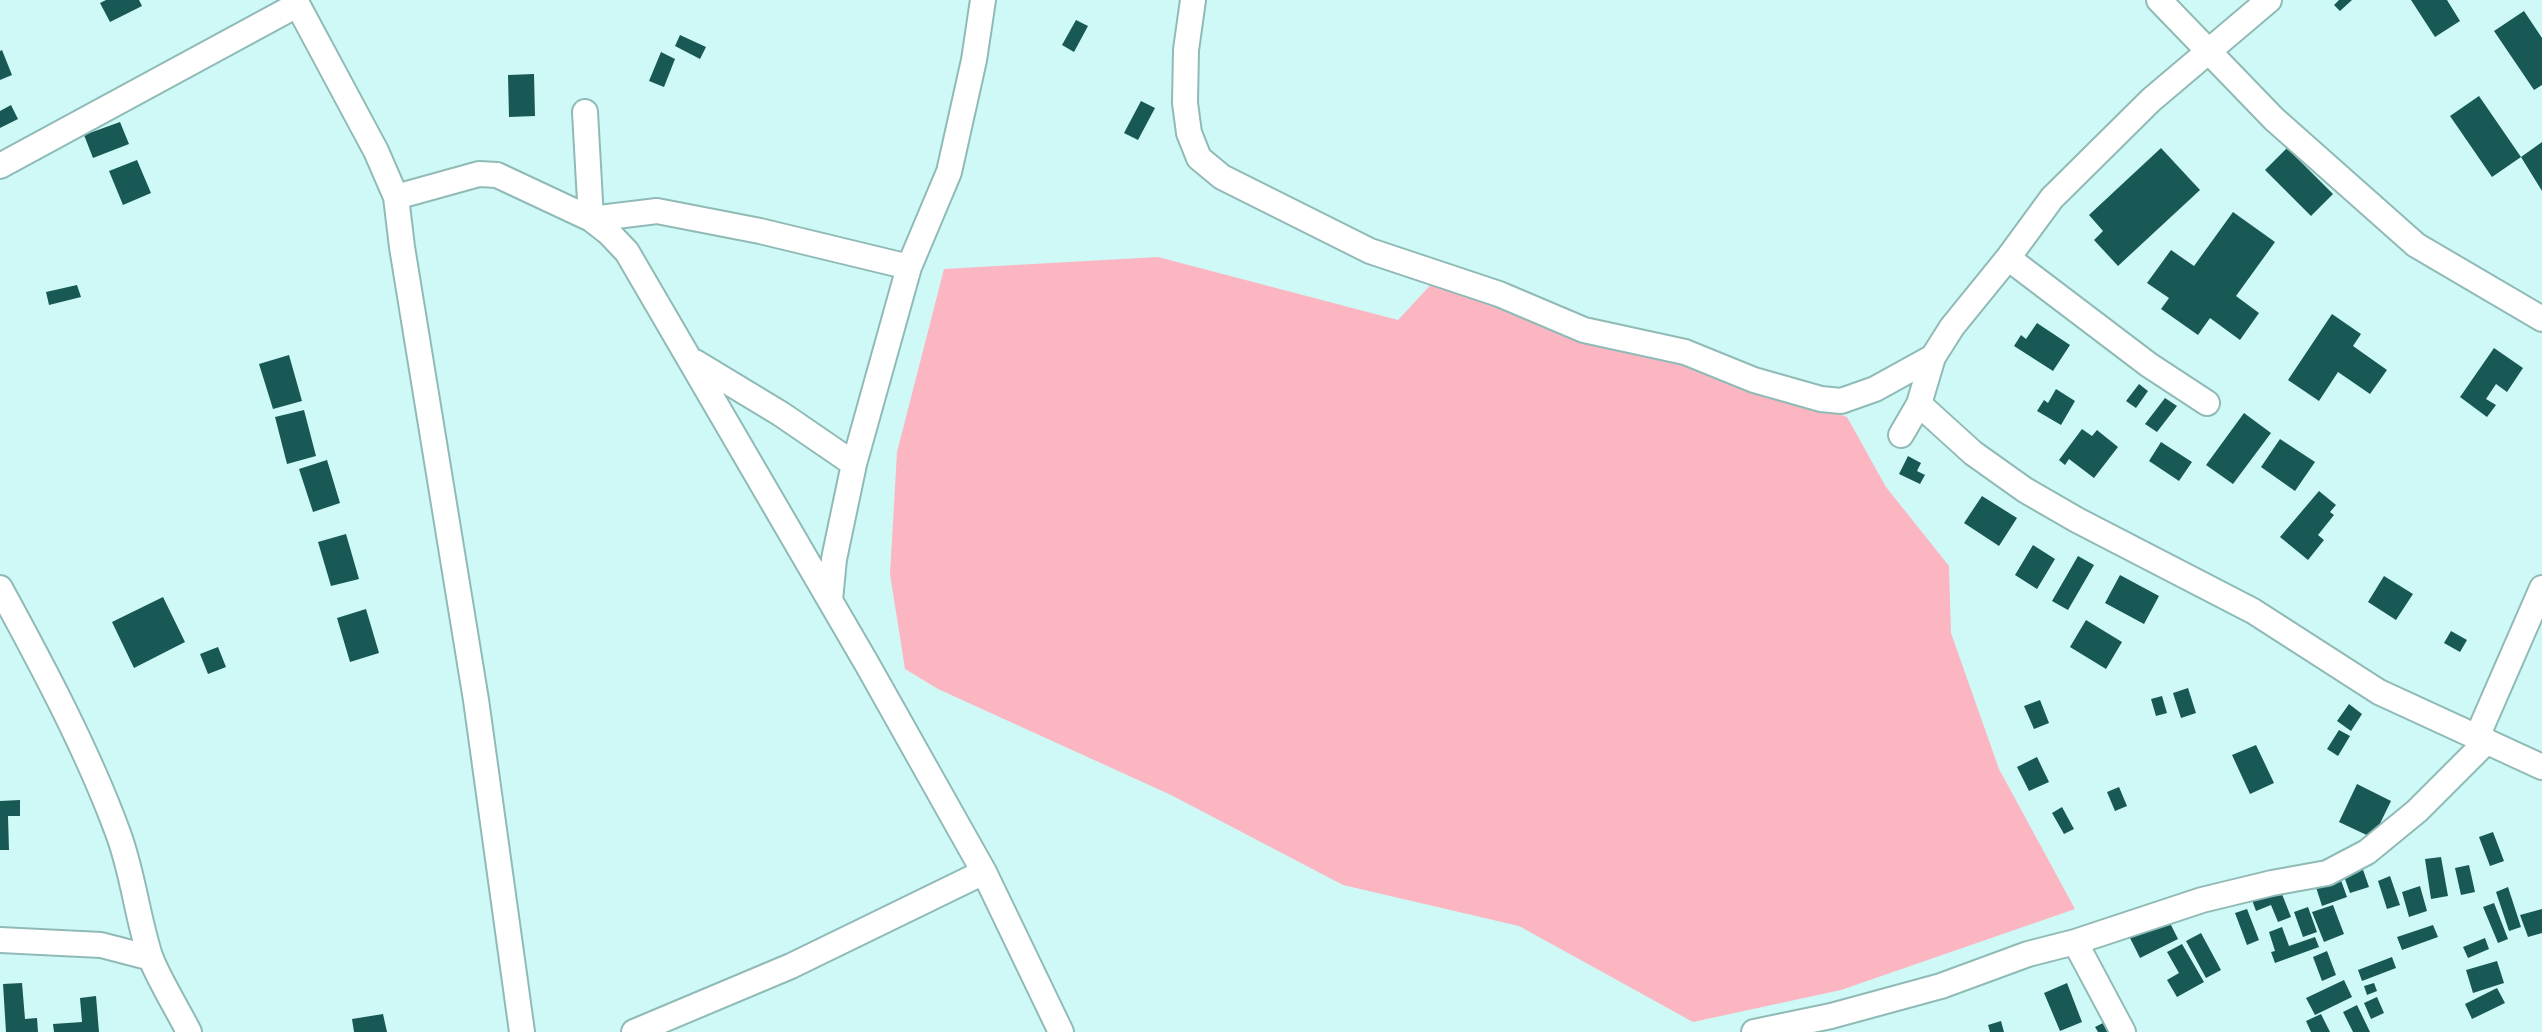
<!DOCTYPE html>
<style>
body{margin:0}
canvas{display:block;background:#cef9f6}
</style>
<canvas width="2542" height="1032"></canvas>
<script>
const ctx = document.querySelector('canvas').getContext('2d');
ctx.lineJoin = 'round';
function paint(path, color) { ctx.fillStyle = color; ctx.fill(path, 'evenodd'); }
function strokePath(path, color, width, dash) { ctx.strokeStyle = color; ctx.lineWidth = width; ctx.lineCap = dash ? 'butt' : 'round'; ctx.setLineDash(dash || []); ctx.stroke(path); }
paint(new Path2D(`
 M1158 257 1398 320 1438 277 1847 417 1886 487 1949 566 1951 633 1999 769 2075 909 1841 990 1693 1022 1519 926 1343 885 1171 795 938 689 905 669 890 574 897 452 944 269Z`), '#fcb6c2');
paint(new Path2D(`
 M106 0H139L142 6 110 22 100 3Z
 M2339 0H2352L2340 11 2334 5Z
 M2411 0H2447L2460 21 2435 37Z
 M2524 11 2542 38V85L2534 90 2494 31Z
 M1076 20 1088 26 1074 52 1062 45Z
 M680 35 706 47 700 59 675 46Z
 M2 50 12 75 0 80V51Z
 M661 52 675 59 664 87 649 81Z
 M534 74 535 116 509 117 508 75Z
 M2479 96 2521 157 2492 177 2450 116Z
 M1141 101 1155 108 1138 140 1124 133Z
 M11 105 18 119 0 128V111Z
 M120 122 129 144 93 158 84 135Z
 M2542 142V191L2521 157Z
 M2161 148 2200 190 2118 266 2094 240 2103 231 2089 215Z
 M2287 148 2333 194 2311 216 2265 170Z
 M137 160 151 193 123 205 109 171Z
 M2233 212 2275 242 2236 296 2259 313 2240 340 2210 318 2198 335 2161 309 2169 298 2147 283 2171 250 2194 266Z
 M77 285 81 297 49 305 46 292Z
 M2332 314 2361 334 2353 346 2387 370 2370 394 2338 372 2319 401 2288 380Z
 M2037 323 2070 345 2053 371 2014 346 2021 335 2026 339Z
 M2494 348 2523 368 2507 392 2496 384 2486 399 2496 405 2487 417 2460 397Z
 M289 355 302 401 273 409 259 364Z
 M2139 384 2148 391 2136 408 2126 401Z
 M2056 389 2075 401 2061 425 2037 411 2044 400 2048 403Z
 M2165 398 2177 406 2157 432 2145 424Z
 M304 410 316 456 287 464 275 417Z
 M2244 413 2271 433 2233 484 2206 465Z
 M2082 429 2092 436 2097 430 2118 447 2094 478 2069 459 2065 465 2059 460Z
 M2280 439 2315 462 2295 491 2261 467Z
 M2161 442 2192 462 2179 481 2149 461Z
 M1908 456 1921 463 1917 471 1925 475 1920 484 1899 474Z
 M327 460 340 503 313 512 299 469Z
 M2319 491 2336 505 2330 512 2334 515 2318 535 2324 540 2308 560 2280 537Z
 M1982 496 2017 518 1999 546 1964 523Z
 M346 534 359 579 331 586 318 542Z
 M2033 545 2055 559 2037 589 2015 575Z
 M2078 556 2094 565 2068 610 2052 601Z
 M2120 575 2159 596 2144 624 2105 603Z
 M2384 576 2413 594 2396 620 2368 602Z
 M163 597 185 642 134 668 112 622Z
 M366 609 379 653 350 662 337 618Z
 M2086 620 2122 642 2106 669 2070 647Z
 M2451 631 2467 640 2460 652 2444 643Z
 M218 647 226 667 208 674 200 654Z
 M2188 688 2196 713 2181 718 2173 693Z
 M2162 696 2167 713 2156 716 2151 699Z
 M2040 700 2049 723 2034 729 2024 706Z
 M2349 704 2362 714 2351 731 2337 721Z
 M2339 730 2350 736 2338 756 2327 749Z
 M2256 745 2274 783 2250 794 2232 755Z
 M2037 757 2049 782 2029 791 2017 767Z
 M2357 784 2391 801 2373 838 2339 822Z
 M2119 787 2127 806 2115 811 2107 792Z
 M20 800V816H8L9 850H0V801Z
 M2062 807 2074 829 2064 834 2052 813Z
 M2493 832 2504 861 2490 866 2479 837Z
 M2441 857 2448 896 2431 899 2425 859Z
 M2361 864 2369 887 2350 893 2342 871Z
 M2469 865 2475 892 2461 895 2455 868Z
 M2338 872 2347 897 2322 906 2314 881Z
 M2390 876 2400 905 2387 909 2378 881Z
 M2420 886 2427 911 2409 917 2402 892Z
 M2508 887 2521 927 2509 931 2496 892Z
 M2280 889 2291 917 2278 922 2271 905 2256 911 2252 900Z
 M2494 903 2508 939 2498 943 2483 907Z
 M2333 905 2344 934 2324 942 2312 912Z
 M2308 907 2317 932 2303 937 2294 912Z
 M2247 909 2259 940 2247 945 2235 913Z
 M2542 909V933L2528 937 2520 915Z
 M2166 915 2178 939 2140 958 2128 934Z
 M2433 925 2438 937 2402 950 2397 937Z
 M2282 927 2289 946 2315 937 2319 947 2275 963 2271 952 2275 951 2269 932Z
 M2201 933 2221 970 2206 978 2186 941Z
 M2485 938 2489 949 2468 958 2463 947Z
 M2182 944 2204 982 2177 997 2167 980 2179 973 2167 952Z
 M2327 951 2336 975 2322 981 2313 957Z
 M2392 957 2396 968 2362 981 2358 970Z
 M2497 961 2504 983 2473 993 2466 970Z
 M2344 980 2352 997 2315 1015 2306 998Z
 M22 983 25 1019 37 1018 38 1032H6L3 984Z
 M2067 983 2082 1022 2060 1031 2044 993Z
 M2374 983 2377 991 2367 995 2364 986Z
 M2497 988 2505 1003 2472 1019 2465 1004Z
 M96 996 99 1032H54L53 1024 82 1022 80 998Z
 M2377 997 2384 1013 2371 1019 2364 1003Z
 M2357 1005 2370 1032H2353L2343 1012Z
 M383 1014 387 1032H354L352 1019Z
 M2321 1014 2330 1032H2311L2306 1021Z
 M2109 1020 2110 1032H2098L2095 1027Z
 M2001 1021 2004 1032H1990L1988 1025Z`), '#185956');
const street = new Path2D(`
 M295 0 376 151 396 197 402 247 476 700 522 1032
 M1193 0 1186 50 1185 103 1189 133 1199 158 1222 177 1370 251 1499 294 1584 330 1685 352 1754 380 1821 399 1841 401 1875 389 1933 357
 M2159 0 2274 119 2416 245 2542 319
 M585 112 591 219 657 211 760 231 909 267
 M0 166 297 5
 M396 197 479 174 497 175 591 219 609 233 627 252 867 664 984 872 1061 1032
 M2008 258 2149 365 2207 403
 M695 362 781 414 854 464
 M1919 404 1973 453 2025 490 2077 520 2253 611 2379 692 2542 767
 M1901 435 1919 404 1933 357 1952 327 2008 258 2052 198 2151 100 2269 0
 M0 588C42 665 88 751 118 833 133 873 137 916 150 956 158 978 178 1010 189 1032
 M830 600 834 559 854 464 909 267 949 172 974 60 983 0
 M2477 737 2542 588
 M0 940 101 945 151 958
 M2075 942 2123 1032
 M634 1032 791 966 984 872
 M1754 1032 1831 1016 1941 986 2028 954 2075 942 2202 900 2272 883 2327 873 2367 852 2417 811 2487 741`);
strokePath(street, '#90bab6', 28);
strokePath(street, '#fff', 24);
</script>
